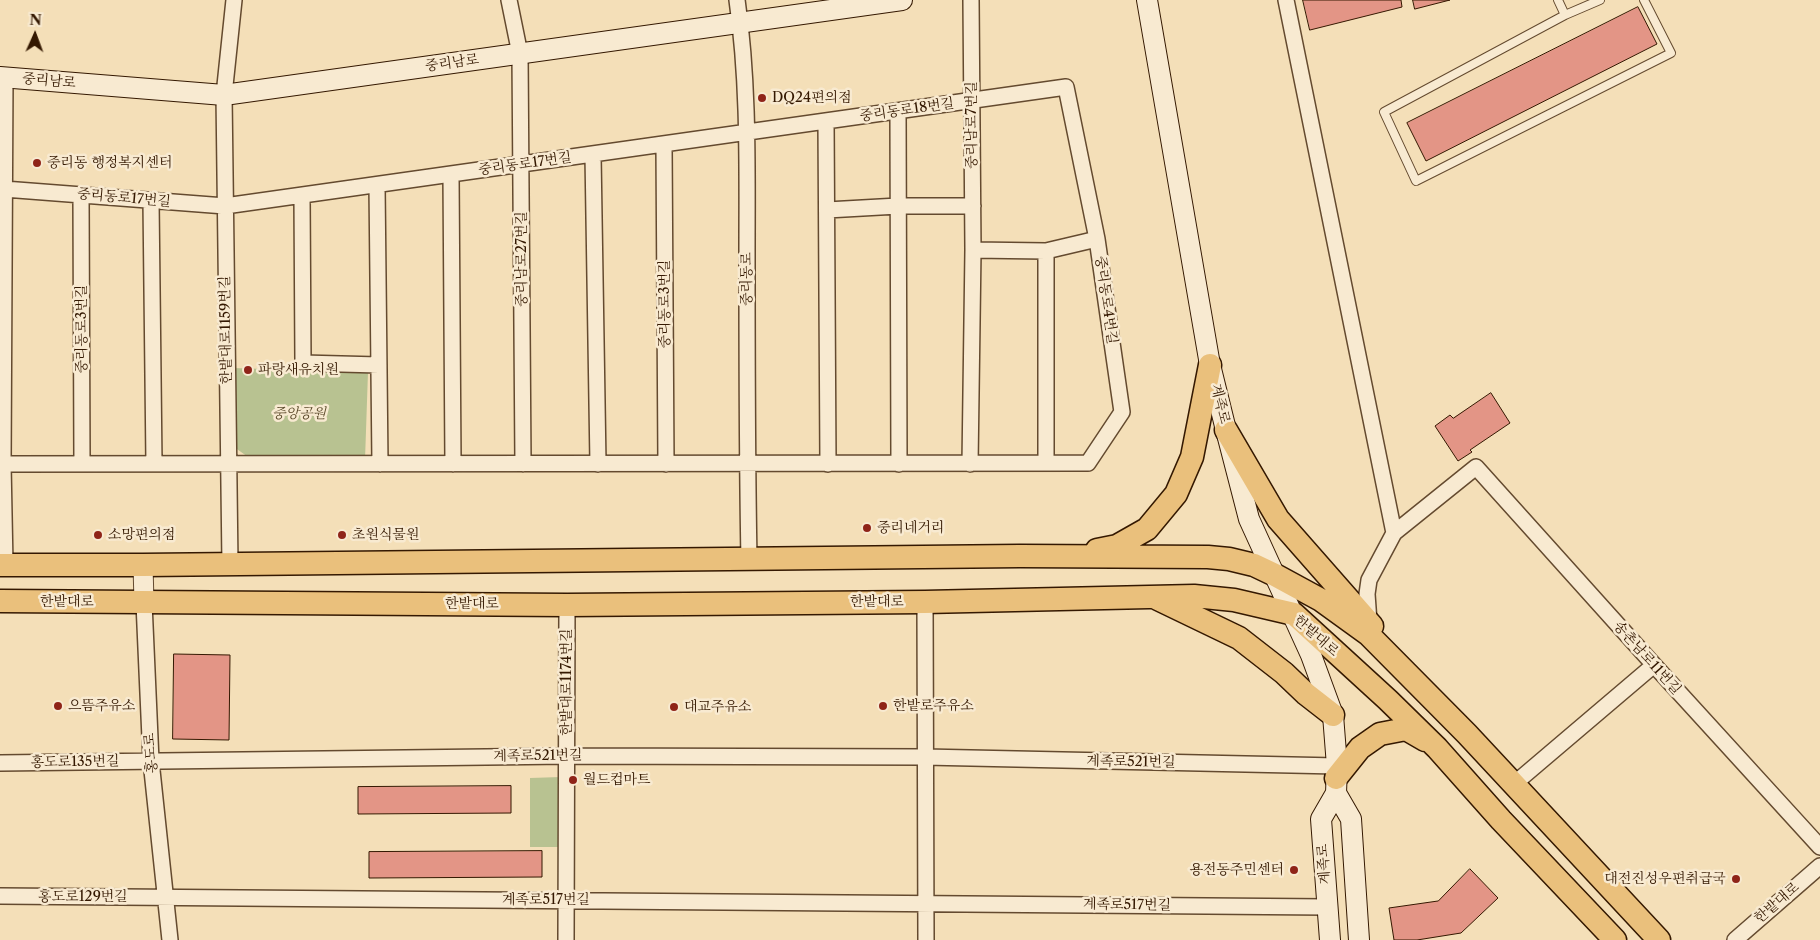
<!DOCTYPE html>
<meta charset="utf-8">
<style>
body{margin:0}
#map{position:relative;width:1820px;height:940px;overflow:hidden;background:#f4dfb8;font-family:"Libre Caslon Text",serif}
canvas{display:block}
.north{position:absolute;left:10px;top:10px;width:50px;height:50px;-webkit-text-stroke:4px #f8ead1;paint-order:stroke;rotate:2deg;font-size:14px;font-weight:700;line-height:20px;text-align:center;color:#341801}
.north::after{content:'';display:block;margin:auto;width:18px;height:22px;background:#341801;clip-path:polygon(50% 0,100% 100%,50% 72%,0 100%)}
</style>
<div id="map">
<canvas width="1820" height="940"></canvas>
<div class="north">N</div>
</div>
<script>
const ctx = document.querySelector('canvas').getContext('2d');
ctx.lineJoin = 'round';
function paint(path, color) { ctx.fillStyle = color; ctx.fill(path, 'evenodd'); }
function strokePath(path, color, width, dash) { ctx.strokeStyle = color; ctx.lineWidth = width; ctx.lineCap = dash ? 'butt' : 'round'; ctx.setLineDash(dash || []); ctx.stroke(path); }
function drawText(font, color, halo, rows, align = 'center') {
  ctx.font = font + ' "Libre Caslon Text","Noto Serif KR",serif'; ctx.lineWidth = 5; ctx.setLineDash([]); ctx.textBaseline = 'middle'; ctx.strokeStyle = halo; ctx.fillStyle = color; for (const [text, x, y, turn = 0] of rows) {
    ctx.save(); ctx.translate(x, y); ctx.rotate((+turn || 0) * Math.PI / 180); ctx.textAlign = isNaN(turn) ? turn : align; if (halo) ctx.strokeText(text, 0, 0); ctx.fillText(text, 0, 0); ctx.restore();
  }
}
paint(new Path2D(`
 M232 368 368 372 365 460 248 457 230 444Z
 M561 777V847H530V778Z`), '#b8c291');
const building = new Path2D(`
 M1303 0H1401L1402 7 1310 30Z
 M1413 0H1450L1415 9Z
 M1638 7 1657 44 1426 161 1407 123Z
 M1491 393 1510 423 1470 450 1472 452 1458 461 1435 426 1450 415 1453 418Z
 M174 654 230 655 229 740 173 739Z
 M511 786V813L358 814V787Z
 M542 851V877L369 878V852Z
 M1470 869 1498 898 1461 933 1417 940H1394L1389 908 1438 901Z`);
paint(building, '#e39586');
strokePath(building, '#341801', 1);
const service = new Path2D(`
 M1558 0 1565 15 1384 112 1416 181 1671 53 1644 0
 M1565 15 1600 0`);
const minor = new Path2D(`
 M509 0 520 54 523 464
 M737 0C749 84 747 169 747 253 747 355 747 457 749 559
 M1286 0 1394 533 1476 467 1654 665 1820 847
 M898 111 899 464
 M826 121 828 464
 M664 145 666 464
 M593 155 598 464
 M451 175 453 464
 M377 185 380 464
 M81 195 82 464
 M302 196 303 363 379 365
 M151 201 154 464
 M827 210 898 206H973
 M973 250 1046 251 1097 239
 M1046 251V463
 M3 464 1088 463 1122 412 1097 239 1066 87 225 206 4 189
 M970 464 973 250 971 0
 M230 564 224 95 234 0
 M5 565 3 464 5 77
 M925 602 926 940
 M144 603 151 761 170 940
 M1369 622 1367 594 1369 580 1394 533
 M0 763 567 756 925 757 1337 766
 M1514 784 1654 665
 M0 896 1327 907
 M566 940 567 605
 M1735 940 1820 866`);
const tertiary = new Path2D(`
 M143 565 144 603`);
const secondary = new Path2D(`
 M1147 0 1210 365 1226 430 1249 519 1311 655 1333 715 1337 766 1336 793 1321 819 1330 940
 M0 77 224 95 902 0
 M1336 793 1351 819 1359 940`);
const primary = new Path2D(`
 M1226 430 1278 519 1372 626
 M1097 550 1117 546 1147 529 1176 494 1192 457 1210 365
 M0 565H143L1020 556 1208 557 1229 559 1254 565 1275 575 1321 600 1368 634 1467 734 1659 940
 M1158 599 1239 638 1284 673 1306 694 1333 715
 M0 601 567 605 925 602 1194 596 1234 600 1294 614 1388 700 1437 748 1501 820 1615 940
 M1336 778 1360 748 1380 734 1406 729 1425 740`);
strokePath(service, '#644a2f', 10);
strokePath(minor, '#644a2f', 18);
strokePath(tertiary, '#644a2f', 21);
strokePath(secondary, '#341801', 22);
strokePath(primary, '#341801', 25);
strokePath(service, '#f8ead1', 8);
strokePath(minor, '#f8ead1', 15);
strokePath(tertiary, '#f8ead1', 19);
strokePath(secondary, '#f8ead1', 20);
strokePath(primary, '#eac07c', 22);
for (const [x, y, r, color] of [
 [762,98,5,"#8f2418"],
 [37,163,5,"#8f2418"],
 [248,370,5,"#8f2418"],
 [867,528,5,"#8f2418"],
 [98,535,5,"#8f2418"],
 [342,535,5,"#8f2418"],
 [58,706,5,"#8f2418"],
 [883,706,5,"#8f2418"],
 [674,707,5,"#8f2418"],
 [573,780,5,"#8f2418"],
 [1294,870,5,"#8f2418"],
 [1736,879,5,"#8f2418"]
]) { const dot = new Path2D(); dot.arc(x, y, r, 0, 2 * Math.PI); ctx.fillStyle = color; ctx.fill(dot); strokePath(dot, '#f8ead1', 2); }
drawText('14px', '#341801', '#f8ead1', [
 ["중리남로",452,63,-8],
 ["중리남로",49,81,5],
 ["중리동로18번길",907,110,-8],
 ["중리남로7번길",972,125,-90],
 ["중리동로17번길",525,164,-8],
 ["중리동로17번길",124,198,5],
 ["중리남로27번길",522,259,-90],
 ["중리동로",747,279,-90],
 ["중리동로4번길",1106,300,82],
 ["중리동로3번길",665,304,-90],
 ["중리동로3번길",82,329,-90],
 ["한밭대로1159번길",226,330,-91],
 ["계족로",1220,404,76],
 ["한밭대로",67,602],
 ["한밭대로",877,602],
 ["한밭대로",472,604],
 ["한밭대로",1316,636,41],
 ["송촌남로11번길",1647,658,48],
 ["한밭대로1174번길",567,682,-90],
 ["홍도로",151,753,-94],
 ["계족로521번길",538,756,-1],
 ["홍도로135번길",75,762,-1],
 ["계족로521번길",1131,762,1],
 ["계족로",1324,864,-94],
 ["홍도로129번길",83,897],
 ["계족로517번길",546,900],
 ["한밭대로",1777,903,-41],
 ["계족로517번길",1127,905,1]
]);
drawText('14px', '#341801', '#f8ead1', [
 ["DQ24편의점",772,98],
 ["중리동 행정복지센터",47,163],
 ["파랑새유치원",258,370],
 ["중리네거리",877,528],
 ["소망편의점",108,535],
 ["초원식물원",352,535],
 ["으뜸주유소",68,706],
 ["한밭로주유소",893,706],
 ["대교주유소",684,707],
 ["월드컵마트",583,780],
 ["용전동주민센터",1284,870,"right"],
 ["대전진성우편취급국",1726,879,"right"]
], 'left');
drawText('italic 14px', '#5c4b2c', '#f8ead1', [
 ["중앙공원",299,414]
]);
</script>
